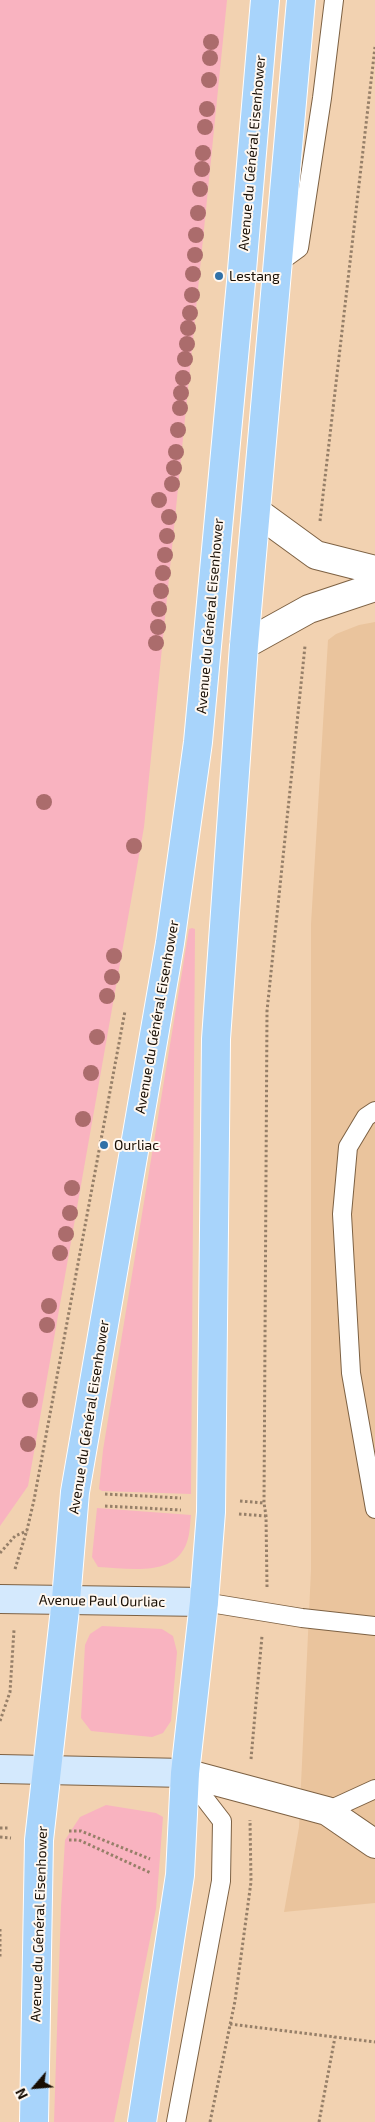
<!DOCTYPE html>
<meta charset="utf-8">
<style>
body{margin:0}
#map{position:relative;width:375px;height:2122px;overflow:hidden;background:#f2d2b1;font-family:"Exo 2",sans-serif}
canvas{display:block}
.north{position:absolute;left:10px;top:2062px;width:50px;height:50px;-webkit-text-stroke:4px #fff8f1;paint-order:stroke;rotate:243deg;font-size:14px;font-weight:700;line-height:20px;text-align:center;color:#170d03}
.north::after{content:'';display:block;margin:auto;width:18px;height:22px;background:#170d03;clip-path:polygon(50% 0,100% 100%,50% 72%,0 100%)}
</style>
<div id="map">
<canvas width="375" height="2122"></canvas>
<div class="north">N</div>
</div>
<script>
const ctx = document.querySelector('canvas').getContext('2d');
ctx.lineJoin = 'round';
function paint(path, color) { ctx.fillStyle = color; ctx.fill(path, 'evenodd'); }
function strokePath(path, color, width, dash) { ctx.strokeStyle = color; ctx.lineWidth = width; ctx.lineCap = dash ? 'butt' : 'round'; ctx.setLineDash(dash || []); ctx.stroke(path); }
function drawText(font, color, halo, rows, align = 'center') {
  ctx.font = font + ' "Exo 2",sans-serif'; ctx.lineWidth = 4; ctx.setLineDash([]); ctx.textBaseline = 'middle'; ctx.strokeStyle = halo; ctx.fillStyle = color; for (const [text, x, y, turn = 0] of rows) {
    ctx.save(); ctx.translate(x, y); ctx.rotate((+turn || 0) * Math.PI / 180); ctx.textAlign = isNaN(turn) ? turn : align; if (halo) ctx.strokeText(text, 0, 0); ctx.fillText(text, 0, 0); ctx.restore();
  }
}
paint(new Path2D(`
 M375 622V1903L284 1912 299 1827 311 1570V924L328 640 336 634 359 625Z`), '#eac49d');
paint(new Path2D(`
 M0 0H227L144 827 28 1486 0 1526Z
 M192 928 195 929 191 1494 102 1491 99 1489 103 1450 183 966 189 929Z
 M97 1508 191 1515C190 1523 190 1534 187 1542 175 1578 128 1568 98 1567L92 1557Z
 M102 1626 162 1629 173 1636 177 1652 171 1721 163 1733 152 1737 91 1731 81 1718 85 1645 90 1634Z
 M106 1805 156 1813 163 1817 156 1909 114 2122H54L61 1907 65 1840 80 1817Z`), '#f9b3c0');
const service = new Path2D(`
 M277 264 299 248 322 98 334 0
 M375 1111 366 1117 348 1147 342 1214 351 1373 375 1509
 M204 1602 302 1618 375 1626
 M327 1811 375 1789
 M176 2122 221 1881 222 1821 185 1773`);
const minor = new Path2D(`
 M257 512 316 555 375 570
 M244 645 309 609 375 587
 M185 1773 327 1811 375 1844`);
const secondary = new Path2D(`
 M0 1599 204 1602
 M0 1769 185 1773`);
const primary = new Path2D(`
 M34 2122 39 1840 66 1600 75 1492 170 943 198 742 241 282 265 0
 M142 2122 180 1875 185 1773 204 1602 211 1512 216 1039 244 645 301 0`);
strokePath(service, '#7d6143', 20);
strokePath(minor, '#7d6143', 30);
strokePath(secondary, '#7d6143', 30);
strokePath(primary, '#fff', 30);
strokePath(new Path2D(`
 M320 521 375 47
 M105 1494 181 1498
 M240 1501 264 1503
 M105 1506 181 1510
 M239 1514 266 1516
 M0 1553 15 1536 27 1531
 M15 1569 27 1530 34 1500 125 1011
 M267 1587 266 1516 264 1503 267 1011 305 646
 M0 1721 10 1692 14 1630
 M251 1759 262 1636
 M0 1828H10
 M69 1831H81L150 1859
 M0 1837 11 1838
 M69 1840H79L151 1873
 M0 1929V1957
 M230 2024 375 2042
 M210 2122 235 2001 251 1882 250 1820
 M319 2122 335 2037`), '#967f68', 3, [2.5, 2.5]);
strokePath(service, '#fff', 18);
strokePath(minor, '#fff', 28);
strokePath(secondary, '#d4e9fd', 28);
strokePath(primary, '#a8d4fb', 28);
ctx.fillStyle = '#ab6c6c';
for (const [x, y] of [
 [211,42],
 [210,58],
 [209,80],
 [207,109],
 [205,127],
 [203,153],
 [202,169],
 [200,189],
 [198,213],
 [196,235],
 [195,255],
 [193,274],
 [192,295],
 [190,313],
 [188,328],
 [187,344],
 [185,359],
 [183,378],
 [181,393],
 [180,408],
 [178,430],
 [176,452],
 [174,468],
 [172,484],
 [159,500],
 [169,517],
 [167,536],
 [165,555],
 [163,573],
 [161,591],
 [159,609],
 [158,627],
 [156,643],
 [44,802],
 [134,846],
 [114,956],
 [112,977],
 [107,996],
 [97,1037],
 [91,1073],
 [83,1119],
 [72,1188],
 [70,1213],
 [66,1234],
 [60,1253],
 [49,1306],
 [47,1325],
 [30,1400],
 [28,1444]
]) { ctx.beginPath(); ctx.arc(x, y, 8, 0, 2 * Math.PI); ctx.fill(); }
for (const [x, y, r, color] of [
 [219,276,5,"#3171a8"],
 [104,1145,5,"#3171a8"]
]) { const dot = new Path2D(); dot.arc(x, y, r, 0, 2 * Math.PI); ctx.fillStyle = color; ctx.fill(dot); strokePath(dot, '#fff8f1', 2); }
drawText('14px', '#170d03', '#fff8f1', [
 ["Avenue du Général Eisenhower",252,153,-85],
 ["Avenue du Général Eisenhower",210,616,-85],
 ["Avenue du Général Eisenhower",157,1017,-80],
 ["Avenue du Général Eisenhower",89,1417,-81],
 ["Avenue Paul Ourliac",102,1601,1],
 ["Avenue du Général Eisenhower",39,1924,-88]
]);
drawText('14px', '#170d03', '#fff8f1', [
 ["Lestang",229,276],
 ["Ourliac",114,1145]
], 'left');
</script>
